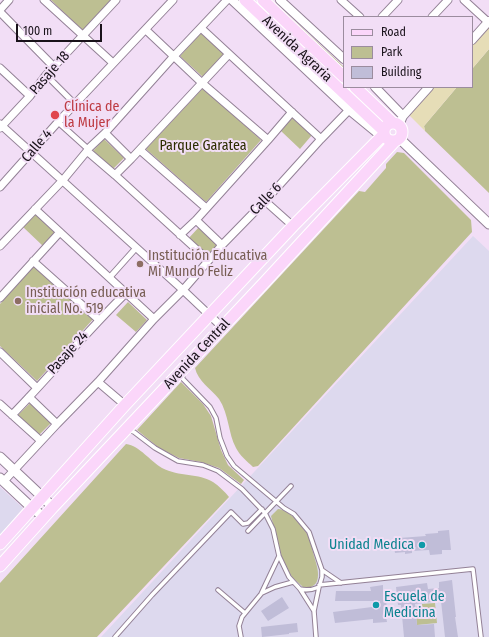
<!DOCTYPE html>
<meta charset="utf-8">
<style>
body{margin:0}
#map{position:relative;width:489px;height:637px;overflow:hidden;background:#f2def6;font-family:"Fira Sans Condensed",sans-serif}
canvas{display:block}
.legend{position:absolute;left:343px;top:16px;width:130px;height:72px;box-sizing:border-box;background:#f2def6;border:1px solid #9b8c9e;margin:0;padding:5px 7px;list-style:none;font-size:12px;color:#19121a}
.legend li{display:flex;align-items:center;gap:8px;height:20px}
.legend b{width:20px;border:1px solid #9b8c9e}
.scale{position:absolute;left:16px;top:24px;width:86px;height:18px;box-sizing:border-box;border:2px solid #19121a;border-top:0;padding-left:5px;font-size:12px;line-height:14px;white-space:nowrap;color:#19121a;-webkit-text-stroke:3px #f2def6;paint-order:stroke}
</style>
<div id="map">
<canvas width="489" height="637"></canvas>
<ul class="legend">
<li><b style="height:5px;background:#fbd6fa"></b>Road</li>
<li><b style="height:11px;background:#bdbf92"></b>Park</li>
<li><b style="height:11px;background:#c0bdd8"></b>Building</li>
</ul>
<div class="scale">100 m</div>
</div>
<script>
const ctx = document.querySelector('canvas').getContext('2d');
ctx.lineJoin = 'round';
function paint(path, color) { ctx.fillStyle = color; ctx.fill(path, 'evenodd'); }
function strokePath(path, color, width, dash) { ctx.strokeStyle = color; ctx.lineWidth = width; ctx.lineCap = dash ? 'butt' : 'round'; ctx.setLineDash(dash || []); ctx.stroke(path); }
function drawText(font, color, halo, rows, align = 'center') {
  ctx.font = font + ' "Fira Sans Condensed",sans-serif'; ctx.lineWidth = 4; ctx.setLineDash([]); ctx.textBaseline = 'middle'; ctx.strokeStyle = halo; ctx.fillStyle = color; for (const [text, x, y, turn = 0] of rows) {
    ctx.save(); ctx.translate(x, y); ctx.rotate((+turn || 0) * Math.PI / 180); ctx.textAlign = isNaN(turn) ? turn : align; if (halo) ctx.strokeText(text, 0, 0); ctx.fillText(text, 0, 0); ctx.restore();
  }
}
paint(new Path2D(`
 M473 236 489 251V637H101Z
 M0 487 23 508 0 535Z`), '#ddd9ee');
paint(new Path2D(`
 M51 0H112L83 31Z
 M265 0H272L344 67V74Z
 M201 33 225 55 204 78 180 56Z
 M489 49V193L425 131 424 126 457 87H472V69Z
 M203 88 261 140 206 202 146 149Z
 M293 117 312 135 300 149 281 131Z
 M104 139 124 158 113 169 93 151Z
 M397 152 404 153 471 220 472 232 258 466 253 467C247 461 240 456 236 448 228 433 229 414 219 399 211 389 198 381 195 368L359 191 365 192 386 168V164Z
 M36 214 56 233 43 246 23 227Z
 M199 227 219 245 208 257 188 239Z
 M35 265 95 317 37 381 0 346V304Z
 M128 302 147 320 136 332 116 315Z
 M181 382 203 404 211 416 221 450 228 465 244 480 241 484 219 468 201 462 179 458 159 448 137 430Z
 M31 402 52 422 38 436 17 416Z
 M126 444C140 446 150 461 162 468 179 477 199 473 213 482 219 486 225 492 229 497L97 637H0V583Z
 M278 509C289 510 303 525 308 535 311 542 312 549 314 556 316 563 320 573 317 581 316 584 314 585 311 587H303L292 577 281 556 271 516Z
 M435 603 437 623 417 625 415 607 422 606V604Z`), '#bdbf92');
paint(new Path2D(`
 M489 26V49L472 69V44Z
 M432 87H457L424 126 425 131 408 114Z`), '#e6ddb7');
paint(new Path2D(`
 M449 530 451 550H442V554L430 555 429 550 412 551V553L405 554V552L395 553 393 540 399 539V538L426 536 425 534 438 533V531Z
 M452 580 456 617H455L458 637H445L441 601 415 604 417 625 434 624 435 637H404L401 605H398L396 587 427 583 428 589 439 588V582Z
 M383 585V600H386L387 610H385L387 622 373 623V619L335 623 333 612 380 606V601H335L336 591H371L370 587Z
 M282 597 289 608 268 621 261 611Z
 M297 623 298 632 289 633V634L262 637 261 627Z`), '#c0bdd8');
const service = new Path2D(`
 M182 374 183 379 210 407 216 418 220 438 227 456 234 466 284 508 294 514 309 532 322 570V577L319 587 314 611 316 637
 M128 430 134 432 155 448 178 461 203 465 218 471 242 489 265 513 273 529 279 556 289 577 300 589 314 611
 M248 531 291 486
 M322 570 341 583
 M319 585 473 569 481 637
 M300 589C307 591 312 590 319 587
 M218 590 245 613
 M262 593 275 587 293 582
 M115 637 152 595 231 512 243 524 248 523 262 509
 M241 637 239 626 242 617 261 594 279 556`);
const pedestrian = new Path2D(`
 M46 75 75 104
 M58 122 88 149
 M110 277 136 248`);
const minor = new Path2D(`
 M44 0 113 63
 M341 0 360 17
 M464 0 488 22
 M0 10 9 0
 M0 12 54 67
 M382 17 398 0
 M432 17 448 0
 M201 28 321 139
 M146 30 202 83 268 140
 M0 68 30 96
 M0 124 183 290 222 327
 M0 128 30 96 46 75 116 0
 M105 133 131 159
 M140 150 206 208
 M87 151 115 175 208 260
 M115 175 131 159 229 54
 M0 187 58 122 173 0
 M265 201 293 226
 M35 209 154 319
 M196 220 222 245
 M180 235 196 220 268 140 292 112
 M0 246 63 180 87 151 88 149 105 133 174 56 227 0
 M33 261 99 320
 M0 298 60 232
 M0 352 37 388
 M98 382 125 405
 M29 397 57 424
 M0 404 41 441
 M12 415C51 375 86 332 126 293
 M4 481 57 424 98 382 154 319 183 290 222 245 265 201 321 139 349 110`);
const tertiary = new Path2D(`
 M232 0 349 110 377 133H384
 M280 0 344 59
 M472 40 489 21
 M375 87 403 116
 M399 125 403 116 429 87`);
const secondary = new Path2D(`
 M400 139 489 224
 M0 457 53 507
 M0 478 32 508 44 517`);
const primary = new Path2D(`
 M245 0 384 131
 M263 0 344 77
 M355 87 393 123
 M384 132a9 9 0 1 1 18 0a9 9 0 1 1-18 0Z
 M0 544 125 405 293 226 384 134
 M0 566 53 507 263 284 394 142`);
strokePath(service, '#938196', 5.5);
strokePath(pedestrian, '#938196', 7);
strokePath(minor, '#938196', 9);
strokePath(tertiary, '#938196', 10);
strokePath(secondary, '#938196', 11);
strokePath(primary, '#fff', 13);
strokePath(service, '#fff', 3.5);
strokePath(pedestrian, '#fff', 5);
strokePath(minor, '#fff', 7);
strokePath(tertiary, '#fff', 8);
strokePath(secondary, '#fff', 9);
strokePath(primary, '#fbd6fa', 11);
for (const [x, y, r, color] of [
 [55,115,5,"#e0444e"],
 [140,264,4,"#8d6e63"],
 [18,301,4,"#8d6e63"],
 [422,545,4,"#0f9aa8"],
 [376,605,4,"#0f9aa8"]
]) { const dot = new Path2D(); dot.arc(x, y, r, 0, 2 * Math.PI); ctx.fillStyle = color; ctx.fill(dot); strokePath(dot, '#f2def6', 1.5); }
drawText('14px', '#19121a', '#f2def6', [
 ["Avenida Agraria",297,49,43],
 ["Pasaje 18",50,73,-49],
 ["Calle 4",37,146,-49],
 ["Calle 6",266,199,-46],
 ["Pasaje 24",68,353,-48],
 ["Avenida Central",197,354,-47]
]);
drawText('14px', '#be3a42', '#f2def6', [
 ["Clínica de",64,107],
 ["la Mujer",64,123]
], 'left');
drawText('14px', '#2d2d00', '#f2def6', [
 ["Parque Garatea",203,146]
]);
drawText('14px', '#785e54', '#f2def6', [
 ["Institución Educativa",148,256],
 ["Mi Mundo Feliz",148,272],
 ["Institución educativa",26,293],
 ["inicial No. 519",26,309]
], 'left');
drawText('14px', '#0d838f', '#f2def6', [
 ["Unidad Medica",414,545],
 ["Escuela de",384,597,"left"],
 ["Medicina",384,613,"left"]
], 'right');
</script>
